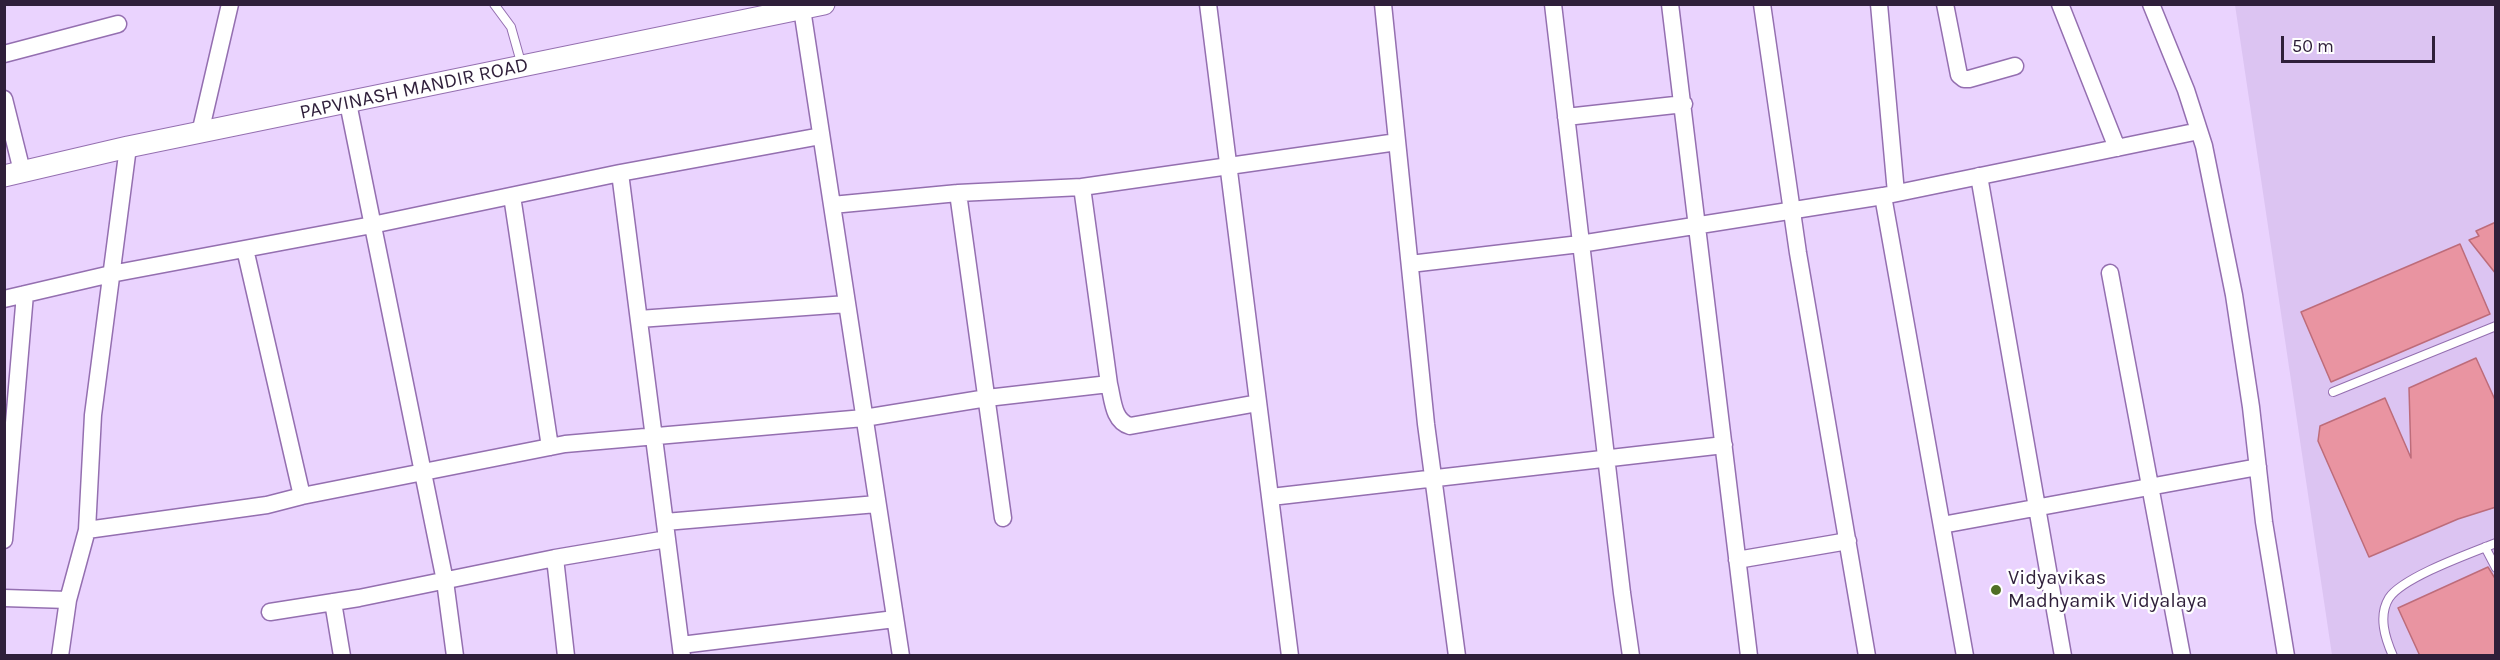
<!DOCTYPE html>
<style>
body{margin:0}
#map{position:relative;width:2500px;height:660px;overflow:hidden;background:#ead3fe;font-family:Karla,sans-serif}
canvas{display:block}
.frame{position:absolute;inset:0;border:6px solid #2f1f3a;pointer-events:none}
.scale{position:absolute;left:2281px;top:36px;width:154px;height:27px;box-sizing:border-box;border:3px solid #2f1f3a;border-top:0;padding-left:8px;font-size:18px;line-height:21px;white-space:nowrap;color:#2f1f3a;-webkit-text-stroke:4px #fff;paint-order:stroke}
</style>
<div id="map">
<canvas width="2500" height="660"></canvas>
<div class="frame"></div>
<div class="scale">50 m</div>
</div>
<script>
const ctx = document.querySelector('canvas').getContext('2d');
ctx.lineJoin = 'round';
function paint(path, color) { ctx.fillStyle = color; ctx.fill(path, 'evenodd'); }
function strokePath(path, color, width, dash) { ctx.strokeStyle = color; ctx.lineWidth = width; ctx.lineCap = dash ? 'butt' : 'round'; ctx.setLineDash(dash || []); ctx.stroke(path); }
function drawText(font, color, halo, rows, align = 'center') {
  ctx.font = font + ' Karla,sans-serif'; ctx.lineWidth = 4.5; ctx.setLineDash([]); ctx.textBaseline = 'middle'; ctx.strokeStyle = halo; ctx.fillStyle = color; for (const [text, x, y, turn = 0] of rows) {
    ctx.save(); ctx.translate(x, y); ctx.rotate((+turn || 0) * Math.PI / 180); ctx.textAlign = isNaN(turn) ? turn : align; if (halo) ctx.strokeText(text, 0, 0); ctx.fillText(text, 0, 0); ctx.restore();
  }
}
paint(new Path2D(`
 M2235 5H2495V655H2332Z`), '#dcc4f2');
const building = new Path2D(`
 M2496 222V274L2469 240 2479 236 2476 231Z
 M2460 244 2490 314 2331 382 2301 312Z
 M2476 358 2496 402V507L2458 519 2369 557 2318 441 2320 426 2385 398 2411 458 2409 388Z
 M2488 567 2496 580V656H2420L2398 608Z`);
paint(building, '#e994a1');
strokePath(building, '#bd6c7a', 1.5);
const service = new Path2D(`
 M494 4 511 27 522 66
 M2333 392 2496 326
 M2485 547 2496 568
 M2393 656C2385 638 2378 616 2389 598 2403 577 2471 553 2496 543`);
const minor = new Path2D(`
 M1208 4 1290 656
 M1383 4 1426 424 1457 656
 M1553 4 1622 593 1631 656
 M1670 4 1749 656
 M1762 4 1798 253 1867 656
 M1879 4 1896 193
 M1945 4 1959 75 1964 79H1969L2015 66
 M2060 4 2117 148
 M2151 4 2186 90 2204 146 2234 295 2251 407 2264 522 2286 656
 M802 9 901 656
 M4 54 118 24
 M4 99 22 171
 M348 103 445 581 455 656
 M1566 117 1684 104
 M200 133 230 4
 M1979 176 2063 656
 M1082 187 1397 142
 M958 193 1003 518
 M512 196 550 447
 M245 249 302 496
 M1410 264 1580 244 1883 196
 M2110 273 2182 656
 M4 299 111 274 372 225 620 173
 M639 319 847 304
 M1109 384C1113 400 1113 421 1130 426L1258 403
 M1271 497 1724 445
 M665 522 877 504
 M1942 525 2258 467
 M87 530 267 505 302 496 565 444 864 418 987 398 1109 384 1082 187 958 193 832 205
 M4 540 25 294
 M555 558 667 539
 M1737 560 1848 541
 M4 598 68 600
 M333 602 342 656
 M270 612 359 598 555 558 566 656
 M681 645 895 619
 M60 656 68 600 87 530 93 415 128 147
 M682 656 620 173 821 136
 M1965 656 1883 196 2199 131`);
const tertiary = new Path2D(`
 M4 176 128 147 824 4`);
strokePath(service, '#946fb0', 10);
strokePath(minor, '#946fb0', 19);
strokePath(tertiary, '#946fb0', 23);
strokePath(service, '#fff', 8);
strokePath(minor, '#fff', 16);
strokePath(tertiary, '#fff', 21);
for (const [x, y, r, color] of [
 [1996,590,6,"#506f25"]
]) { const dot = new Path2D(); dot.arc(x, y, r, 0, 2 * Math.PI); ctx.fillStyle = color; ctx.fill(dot); strokePath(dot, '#fff', 2); }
drawText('20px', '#2f1f3a', '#fff', [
 ["PAPVINASH MANDIR ROAD",414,89,-12]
]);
drawText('20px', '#2f1f3a', '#fff', [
 ["Vidyavikas",2008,578],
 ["Madhyamik Vidyalaya",2008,601]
], 'left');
</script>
